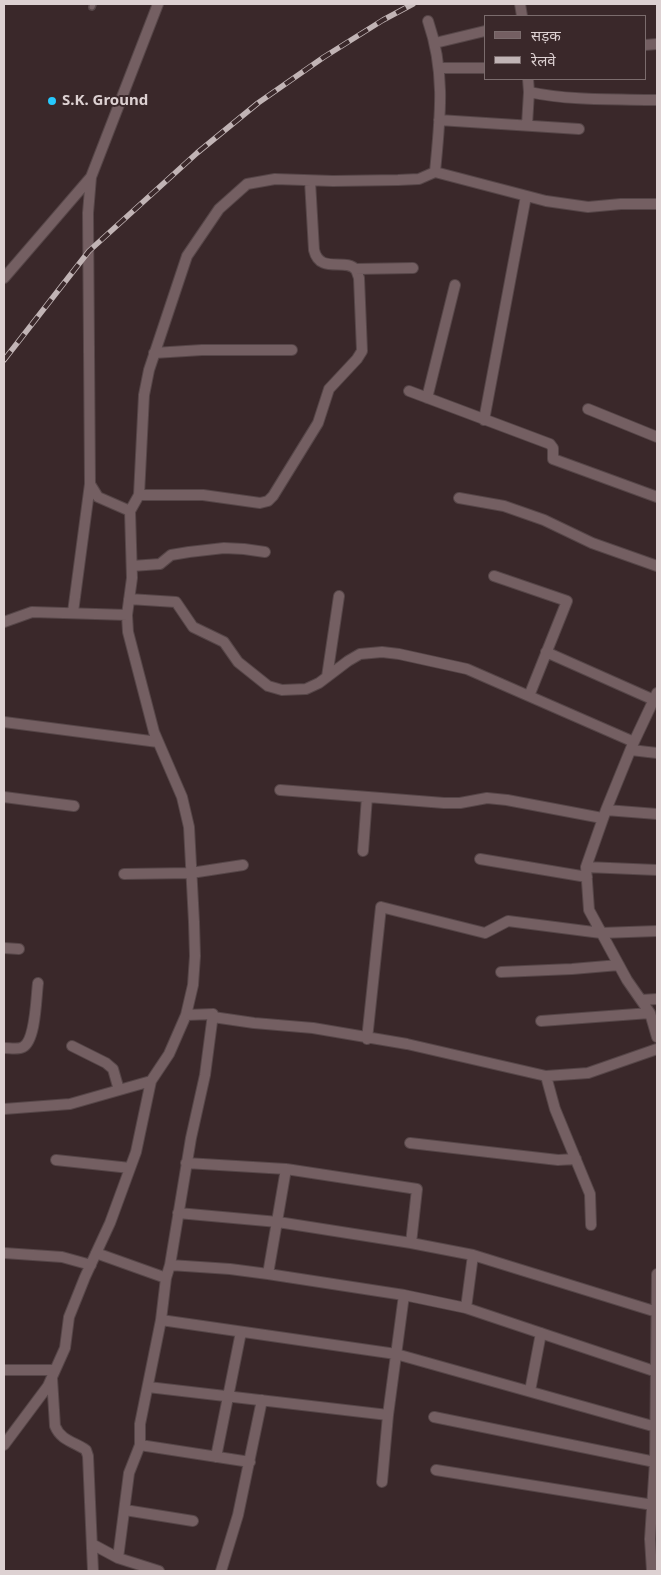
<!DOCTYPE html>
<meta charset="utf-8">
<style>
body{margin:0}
#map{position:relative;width:661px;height:1575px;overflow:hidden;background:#3a282a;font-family:"Noto Sans","Noto Sans Devanagari",sans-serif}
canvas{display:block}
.frame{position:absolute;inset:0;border:5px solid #ddd1d2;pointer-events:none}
.legend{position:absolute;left:484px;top:15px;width:162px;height:65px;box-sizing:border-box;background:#3a282a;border:1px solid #7b6c6d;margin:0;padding:6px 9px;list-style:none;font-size:15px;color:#ddd1d2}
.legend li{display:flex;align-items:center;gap:10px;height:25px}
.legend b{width:25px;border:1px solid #7b6c6d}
</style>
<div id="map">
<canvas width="661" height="1575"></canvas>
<div class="frame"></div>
<ul class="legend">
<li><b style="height:6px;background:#745f62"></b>सड़क</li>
<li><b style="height:6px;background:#c1b4b5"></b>रेलवे</li>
</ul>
</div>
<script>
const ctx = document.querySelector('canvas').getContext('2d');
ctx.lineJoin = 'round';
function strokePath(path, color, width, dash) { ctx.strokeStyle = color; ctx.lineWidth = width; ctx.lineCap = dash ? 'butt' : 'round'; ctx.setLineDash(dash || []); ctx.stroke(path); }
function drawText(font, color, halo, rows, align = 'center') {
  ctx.font = font + ' "Noto Sans",sans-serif'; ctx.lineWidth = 4; ctx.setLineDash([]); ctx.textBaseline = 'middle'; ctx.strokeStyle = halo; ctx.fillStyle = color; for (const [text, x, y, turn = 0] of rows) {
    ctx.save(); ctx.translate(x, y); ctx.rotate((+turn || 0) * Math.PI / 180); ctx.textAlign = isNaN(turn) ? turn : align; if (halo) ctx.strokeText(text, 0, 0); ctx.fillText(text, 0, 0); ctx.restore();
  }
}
const lane = new Path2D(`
 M92 7 93 4`);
const street = new Path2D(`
 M520 4 522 16
 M435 43 485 31
 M645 45 657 44
 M439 68H485
 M528 79 529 92C571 101 615 99 657 100
 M439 120 579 129
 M527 125 529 92
 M435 172 546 201 588 207 621 204H657
 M355 269 413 268
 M4 278 91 177
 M154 353 202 350H292
 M409 391 550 444 553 448V459L657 497
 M427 398 455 285
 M588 409 657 437
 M484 420 526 196
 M139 495H203L260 503 268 501 273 496 318 423 329 389 357 359 362 351 359 278C358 275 357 272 356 270 346 257 320 275 314 250L310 181
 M459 498 504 506 544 520 592 543 657 566
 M130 511 139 495 144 395 149 370 187 256 219 209 247 184 275 179 333 181 398 180 419 179 435 172C440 119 446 73 428 21
 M132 566 160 564 171 555 189 552 224 548 244 549 265 552
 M494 576 567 601 529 696
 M129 599 176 602 193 627 224 642 238 662 268 686 282 690 306 689 319 683 348 661 360 654 382 652 399 654 467 669 634 742
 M73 612 90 484
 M4 622 32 612 127 615
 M546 652 654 700
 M327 677 339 596
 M657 693 632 746 606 810 586 867 589 910 627 980 650 1013 657 1037
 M4 722 158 742
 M631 750 657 753
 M280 790 444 803H460L487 798 507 800 602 818
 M4 797 74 806
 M606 810 657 814
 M363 851 367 797
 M480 859 587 877
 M586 867 657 870
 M124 874 191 873 243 865
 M4 948 19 949
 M501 972 572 969 619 965
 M641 1000 657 999
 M213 1017 254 1023 313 1028 407 1044 546 1076 588 1073 657 1049
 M541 1021 650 1013
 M367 1039 381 907 485 933 508 921 601 933 657 931
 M72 1046 106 1063 113 1069 119 1090
 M4 1048C10 1048 18 1050 23 1047 36 1040 36 997 38 983
 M546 1076 555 1109 590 1194 591 1225
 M4 1109 70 1104 151 1081
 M410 1143 558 1160 576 1159
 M56 1160 130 1168
 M186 1163 286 1169 417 1189 411 1243
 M178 1213 278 1222 411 1243 473 1255 657 1312
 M4 1253 62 1257 91 1265
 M96 1253 166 1278
 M170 1265 230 1269 268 1274 404 1295 466 1308 657 1372
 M268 1274 286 1169
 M466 1308 473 1255
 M161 1320 396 1354 656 1427
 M4 1370H55
 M52 1378 55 1426C61 1441 75 1442 86 1450L88 1456 93 1571
 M148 1387 388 1415
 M530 1391 541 1333
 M434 1417 655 1462
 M4 1445 48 1386 65 1348 69 1317 85 1277 110 1223 136 1152 151 1081 169 1054 186 1015 193 985 195 956 194 922 189 827 182 797 154 732 128 632 127 615 132 578 130 511 98 497 90 484 88 213 91 177 158 4
 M140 1445 250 1462
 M216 1457 241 1332
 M436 1470 653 1505
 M382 1482 388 1415 404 1295
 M125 1510 193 1521
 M92 1544 118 1558 159 1571
 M118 1558 129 1473 140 1445V1424L161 1320 166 1278 170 1265 191 1138 205 1075 213 1014 186 1015
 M221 1571 238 1515 262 1400
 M652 1571 650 1539 655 1462 657 1274`);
strokePath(lane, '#564648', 8);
strokePath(street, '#564648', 12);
strokePath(lane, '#745f62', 5);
strokePath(street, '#745f62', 10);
const rail = new Path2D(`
 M4 360 89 251 197 153 258 103 324 57 383 20 413 4`);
strokePath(rail, '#c1b4b5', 5.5);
strokePath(rail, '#3a282a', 4, [11]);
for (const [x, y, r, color] of [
 [52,101,5,"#26c9fe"]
]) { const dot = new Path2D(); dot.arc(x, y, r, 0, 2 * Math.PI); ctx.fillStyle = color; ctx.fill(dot); strokePath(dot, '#3a282a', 2); }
drawText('bold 15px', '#ddd1d2', '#3a282a', [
 ["S.K. Ground",62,101]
], 'left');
</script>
